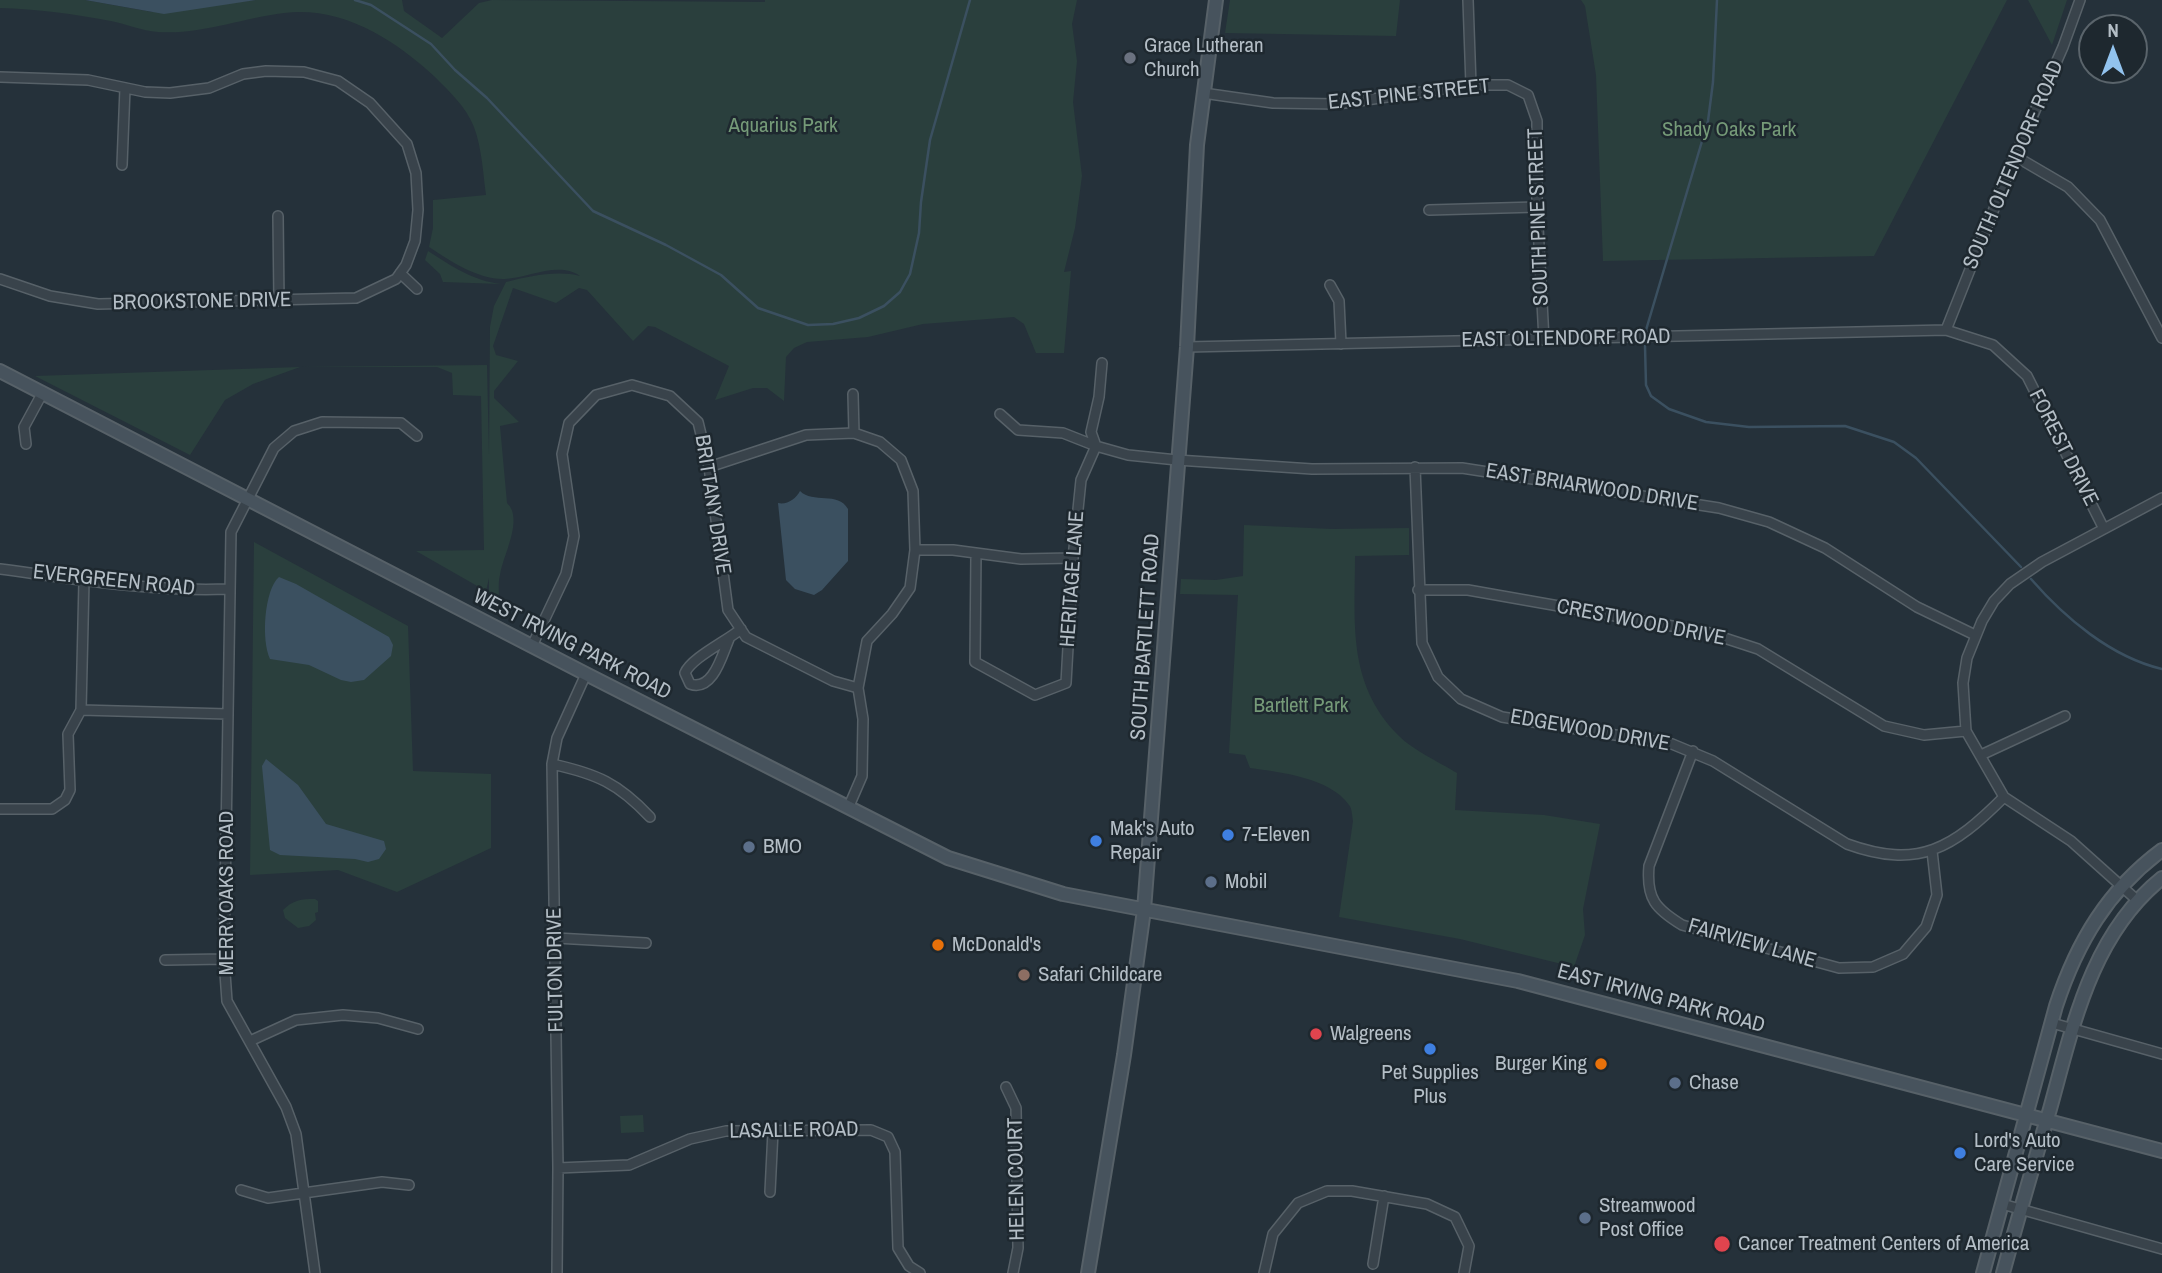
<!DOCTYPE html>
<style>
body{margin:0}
#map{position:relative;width:2162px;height:1273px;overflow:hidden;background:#25313a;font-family:"Archivo Narrow",sans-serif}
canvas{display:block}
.north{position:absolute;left:2078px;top:14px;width:70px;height:70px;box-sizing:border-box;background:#1e282f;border:2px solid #5a646b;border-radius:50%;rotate:0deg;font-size:19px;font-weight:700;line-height:28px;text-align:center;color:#b4bec6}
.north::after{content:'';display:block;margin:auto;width:24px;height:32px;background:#92c3ee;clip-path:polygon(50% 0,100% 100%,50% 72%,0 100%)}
</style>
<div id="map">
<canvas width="2162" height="1273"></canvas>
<div class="north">N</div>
</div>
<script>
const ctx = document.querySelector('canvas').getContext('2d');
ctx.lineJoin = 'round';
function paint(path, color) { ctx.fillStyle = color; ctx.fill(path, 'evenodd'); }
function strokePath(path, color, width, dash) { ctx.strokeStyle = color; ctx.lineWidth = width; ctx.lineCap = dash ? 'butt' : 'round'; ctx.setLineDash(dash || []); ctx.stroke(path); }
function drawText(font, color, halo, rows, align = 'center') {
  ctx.font = font + ' "Archivo Narrow",sans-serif'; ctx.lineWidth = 5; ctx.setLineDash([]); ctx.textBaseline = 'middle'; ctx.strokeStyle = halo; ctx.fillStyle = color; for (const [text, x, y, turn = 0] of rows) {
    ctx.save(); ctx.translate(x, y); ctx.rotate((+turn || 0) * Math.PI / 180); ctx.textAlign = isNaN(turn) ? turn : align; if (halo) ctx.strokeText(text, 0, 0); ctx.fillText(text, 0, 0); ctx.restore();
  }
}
paint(new Path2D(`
 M0 0H85L152 12 256 0H402L404 11 442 38 479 3 492 0 765 2V0H1077L1072 24 1077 61 1073 102 1082 176 1075 228 1064 272 1071 271 1064 353H1036L1024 324 1014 317 923 324 868 337 807 342 794 348 786 357 784 401 767 388H753L715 400 729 366 655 327 648 326 633 341 587 290 579 288 556 303 513 288 493 346 496 355 518 361 494 391V398L519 422 500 426 507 503C524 519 503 555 500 575 498 582 499 590 499 598L489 599V578L486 591 416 551 484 550 481 396 453 395 452 373 437 367H300L253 384 225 400 190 455 35 376 300 367 487 365 489 455 490 327 494 306 506 282C530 276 557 270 580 276 558 261 529 278 505 279 479 280 450 261 429 247L433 228V200L486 195C483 173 482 149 474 127 466 107 450 92 435 77 394 39 342 6 284 13 242 18 200 35 158 32 142 31 126 24 111 21 74 14 37 9 0 8Z
 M1230 0H1400L1396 36 1225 33Z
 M1581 0H2007L1874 256 1603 261 1596 75 1585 6Z
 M2028 0H2067L2052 45Z
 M428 251C451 266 474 281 501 284L443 282 440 274 425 260Z
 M1244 525 1332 529 1409 528V555L1355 556C1355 623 1347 683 1398 735 1411 749 1439 762 1457 773L1455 810 1544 815 1600 824 1583 909 1585 935 1574 967 1460 939 1339 917 1353 821C1352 816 1352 808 1349 805 1331 778 1280 772 1250 768L1245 755 1229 753 1238 595 1180 594 1181 579 1216 580 1243 576Z
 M254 542 408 626 413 771 491 774V848L397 892 338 870 250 875Z
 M315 899 318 901V912L315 913 316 920 309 926 298 928 285 918 283 910C293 900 301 899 315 899Z
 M643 1115 644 1132 621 1133 620 1116Z`), '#2a3f3d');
paint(new Path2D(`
 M85 0H256L164 14Z
 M800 491C813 504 838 491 848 509V561L822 590 814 595 795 589 786 580 778 503C787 505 796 499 800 491Z
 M279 577 296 584 389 637 393 645 391 656 364 680 351 682 341 680 309 665 270 659C261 641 264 590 279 577Z
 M266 759 298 785 326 824 384 841 386 849 379 859 368 862 355 859 280 855 270 850 262 766Z`), '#3b5060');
strokePath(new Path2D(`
 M355 0 371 5 431 44 455 70 487 98 593 211 666 245 721 275 758 308 808 325 833 324 859 318 884 306 900 292 910 274 919 233 921 202 930 140 970 0
 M1646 330 1708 121 1713 82 1717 0
 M1645 346 1646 385 1651 396 1669 409 1706 422 1749 427 1845 426 1894 442 1916 458 2021 567
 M2031 579C2065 618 2111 657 2162 669`), '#3b5060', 2.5);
const street = new Path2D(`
 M1468 0 1471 85
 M0 77 88 80 145 92 170 93 209 88 243 74 266 71 304 72 338 81 370 103 407 144 416 173 418 210 415 241 406 265 396 279 356 298 98 304 50 296 0 279
 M1203 93 1273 103 1338 104 1471 85H1508L1528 95 1537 121V207L1544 340
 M2015 156 2068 187 2100 220 2162 338
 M122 165 125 88
 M1429 210 1537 207
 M278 216 279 301
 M400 273 417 289
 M1330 285 1339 301 1341 344
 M1946 330 2015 156 2063 47 2080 0
 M1187 347 1946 330 1993 345 2027 376 2104 529
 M853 394 854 433
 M1000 414 1018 430 1063 433 1096 446 1128 455 1177 460 1312 469 1462 468 1719 508 1769 522 1825 548 1917 607 1975 635
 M26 444 24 427 43 392
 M709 467 806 435 854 433 880 442 901 460 913 491 915 550 910 588 892 614 867 641 858 688 863 719 862 776 849 806
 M1415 467 1422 643 1438 677 1461 699 1502 717 1672 744 1713 761 1847 844C1919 870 1953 848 2004 797
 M915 550H953L1021 559 1073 558
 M976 553 975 662 1035 695 1066 683 1073 558 1081 480 1096 446 1091 432 1099 397 1102 363
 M0 569C75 579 152 592 228 589
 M1418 590H1468L1706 632 1758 649 1884 726 1924 735 1966 731
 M729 639C722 655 713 692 690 684L685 673C691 658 727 641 741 629
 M532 646 566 574 574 536 562 454 569 423 596 395 632 385 670 396 698 422 709 467 728 610 746 637 833 681 858 688
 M81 710 228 714
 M1693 751 1649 866C1646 899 1656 909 1682 925L1839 968 1873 967 1903 954 1926 927 1937 895 1932 851
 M1981 755 2065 716
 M552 764C597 774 618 783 650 817
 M0 809H52L65 800 70 790 68 734 81 710 84 581
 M2138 901 2071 841 2004 797 1966 731 1963 683 1967 658 1982 621 1994 601 2010 584 2042 562 2162 498
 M556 938 646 943
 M165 960 224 959
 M2052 1023 2162 1054
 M250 1041 296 1020 343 1015 378 1018 418 1029
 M1006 1087 1016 1108 1018 1248 1013 1273
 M558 1168 629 1165 690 1139 726 1131 871 1130 888 1137 895 1152 898 1248 909 1266 920 1273
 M241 1190 268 1198 382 1182 409 1185
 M770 1192 773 1131
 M2002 1204 2162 1249
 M1373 1264 1384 1196
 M315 1273 296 1134 286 1107 227 1001 224 959 231 532 274 448 294 431 322 422 401 423 417 436
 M557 1273 558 1168 552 764 557 738 586 674
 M1264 1273 1273 1234 1298 1203 1327 1191H1352L1427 1204 1455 1217 1469 1246 1464 1273`);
const secondary = new Path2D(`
 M0 371 586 674 948 858 1063 894 1518 981 2162 1151
 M1088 1273 1124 1055 1144 910 1187 347 1197 145 1216 0
 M1983 1273 2056 1006C2077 942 2108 890 2162 850
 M2003 1273C2018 1218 2034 1163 2050 1109 2073 1026 2091 935 2162 878`);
strokePath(street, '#576168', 12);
strokePath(secondary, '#576168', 16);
strokePath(street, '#39434b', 9);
strokePath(secondary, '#47535d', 12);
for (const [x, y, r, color] of [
 [1130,58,7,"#6b7280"],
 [1228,835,7,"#3f7fe0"],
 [1096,841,7,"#3f7fe0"],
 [749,847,7,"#5c6f8a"],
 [1211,882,7,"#5c6f8a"],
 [938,945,7,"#e8710a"],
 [1024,975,7,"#8d6e63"],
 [1316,1034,7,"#e0444e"],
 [1430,1049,7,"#3f7fe0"],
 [1601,1064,7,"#e8710a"],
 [1675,1083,7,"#5c6f8a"],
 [1960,1153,7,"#3f7fe0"],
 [1585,1218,7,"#5c6f8a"],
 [1722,1244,9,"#e0444e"]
]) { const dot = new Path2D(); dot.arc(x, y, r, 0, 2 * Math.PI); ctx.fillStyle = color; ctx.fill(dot); strokePath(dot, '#1e282f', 2.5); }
drawText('21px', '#b4bec6', '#1e282f', [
 ["Grace Lutheran",1144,46],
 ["Church",1144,70],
 ["Mak's Auto",1110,829],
 ["Repair",1110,853],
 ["7-Eleven",1242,835],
 ["BMO",763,847],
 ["Mobil",1225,882],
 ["McDonald's",952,945],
 ["Safari Childcare",1038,975],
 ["Walgreens",1330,1034],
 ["Burger King",1587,1064,"right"],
 ["Pet Supplies",1430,1073,"center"],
 ["Plus",1430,1097,"center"],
 ["Chase",1689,1083],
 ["Lord's Auto",1974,1141],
 ["Care Service",1974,1165],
 ["Streamwood",1599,1206],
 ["Post Office",1599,1230],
 ["Cancer Treatment Centers of America",1738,1244]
], 'left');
drawText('21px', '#b4bec6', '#1e282f', [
 ["EAST PINE STREET",1409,95,-6],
 ["SOUTH OLTENDORF ROAD",2014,165,-67],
 ["SOUTH PINE STREET",1539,217,-92],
 ["BROOKSTONE DRIVE",202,302,-1],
 ["EAST OLTENDORF ROAD",1566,339,-1],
 ["FOREST DRIVE",2063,448,63],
 ["EAST BRIARWOOD DRIVE",1592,488,9],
 ["BRITTANY DRIVE",712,505,81],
 ["HERITAGE LANE",1073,579,-86],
 ["EVERGREEN ROAD",114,581,6],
 ["CRESTWOOD DRIVE",1641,623,11],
 ["SOUTH BARTLETT ROAD",1146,637,-86],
 ["WEST IRVING PARK ROAD",572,645,27],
 ["EDGEWOOD DRIVE",1590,731,10],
 ["MERRYOAKS ROAD",227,893,-90],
 ["FAIRVIEW LANE",1752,944,16],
 ["FULTON DRIVE",556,970,-91],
 ["EAST IRVING PARK ROAD",1661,999,15],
 ["LASALLE ROAD",794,1131,-1],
 ["HELEN COURT",1017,1179,-91]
]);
drawText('21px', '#759a78', '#1e282f', [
 ["Aquarius Park",783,126],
 ["Shady Oaks Park",1729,130],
 ["Bartlett Park",1301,706]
]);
</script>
